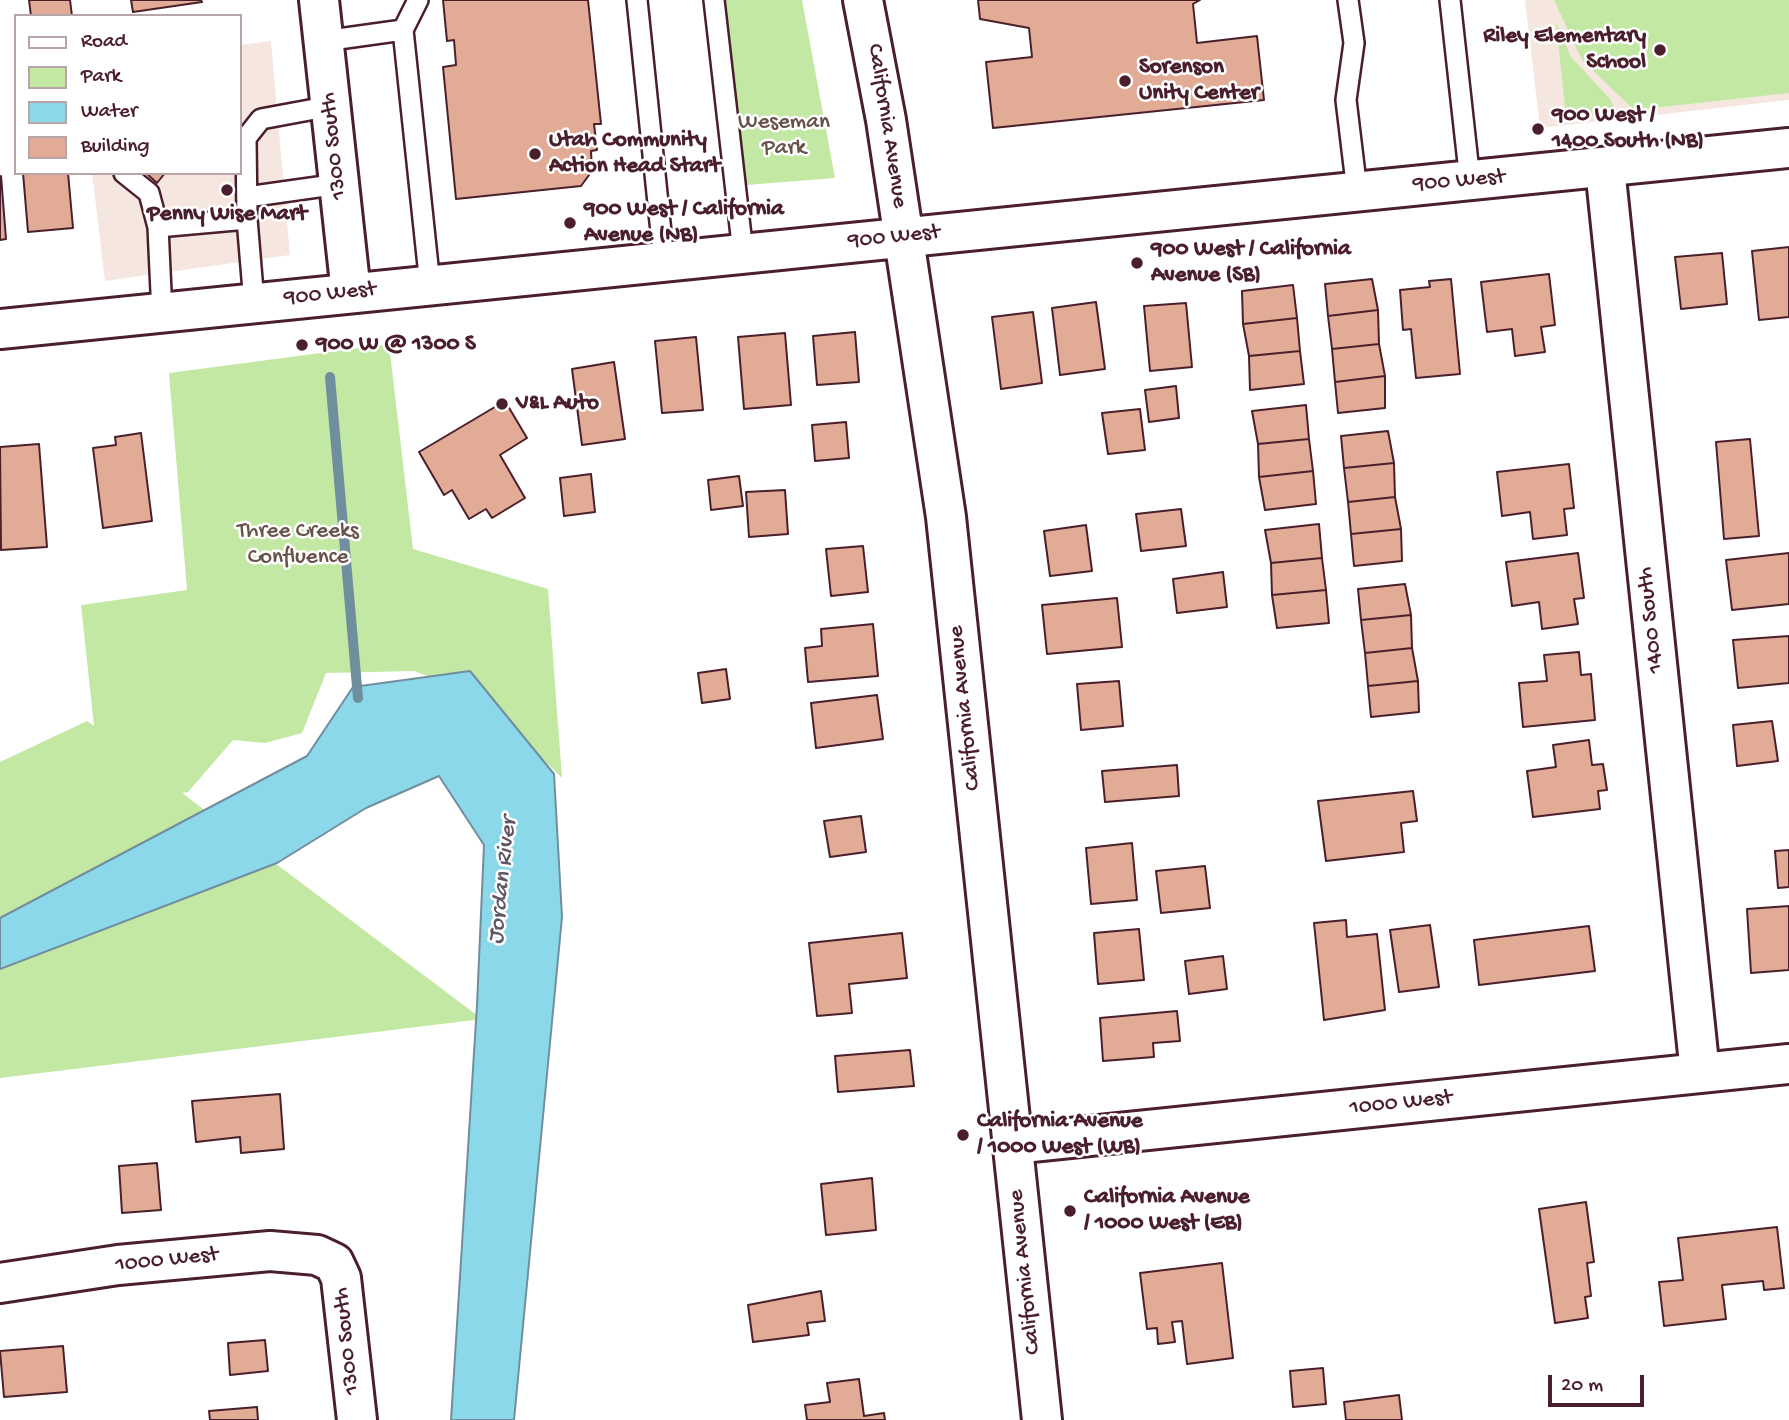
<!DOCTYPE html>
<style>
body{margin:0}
#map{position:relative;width:1789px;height:1420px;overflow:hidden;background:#fff;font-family:"Gochi Hand",sans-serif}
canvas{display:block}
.legend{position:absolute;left:14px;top:14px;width:228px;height:161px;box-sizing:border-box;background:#fff;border:2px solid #b7a5aa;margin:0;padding:9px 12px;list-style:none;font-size:21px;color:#4a1f2b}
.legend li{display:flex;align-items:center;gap:14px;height:35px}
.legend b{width:35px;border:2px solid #b7a5aa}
.scale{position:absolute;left:1548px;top:1375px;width:96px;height:32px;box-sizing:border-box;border:4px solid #4a1f2b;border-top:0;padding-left:9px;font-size:21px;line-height:24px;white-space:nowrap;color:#4a1f2b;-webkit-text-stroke:5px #fff;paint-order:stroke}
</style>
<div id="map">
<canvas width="1789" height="1420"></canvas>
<ul class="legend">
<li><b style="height:9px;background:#fff"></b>Road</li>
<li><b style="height:19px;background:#c2e8a3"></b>Park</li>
<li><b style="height:19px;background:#8bd8eb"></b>Water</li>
<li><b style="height:19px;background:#e1ab96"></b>Building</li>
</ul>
<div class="scale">20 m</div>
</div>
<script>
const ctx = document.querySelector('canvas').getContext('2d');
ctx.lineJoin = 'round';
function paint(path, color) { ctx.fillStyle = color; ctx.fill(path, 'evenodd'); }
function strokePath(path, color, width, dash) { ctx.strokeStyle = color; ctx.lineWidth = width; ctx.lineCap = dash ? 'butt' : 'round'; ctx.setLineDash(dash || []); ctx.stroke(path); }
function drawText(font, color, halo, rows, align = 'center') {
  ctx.font = font + ' "Gochi Hand",sans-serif'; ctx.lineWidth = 5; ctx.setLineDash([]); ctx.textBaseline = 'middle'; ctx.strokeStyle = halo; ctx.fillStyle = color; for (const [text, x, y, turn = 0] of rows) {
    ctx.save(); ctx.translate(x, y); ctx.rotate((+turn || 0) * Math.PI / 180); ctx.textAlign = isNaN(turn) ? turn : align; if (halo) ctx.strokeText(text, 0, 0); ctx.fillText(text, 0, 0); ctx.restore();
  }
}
paint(new Path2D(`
 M1525 0H1789V100L1540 128Z
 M271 41 290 255 105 281 92 173H240V45Z`), '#f6e6e0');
paint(new Path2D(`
 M726 0H802L835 178 746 185Z
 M1554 0H1789V93L1634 110 1582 60Z
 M1556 22 1571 57 1610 99 1617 113 1566 117Z
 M389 344 413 549 548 589 562 778 478 695 414 671 326 673 302 733 265 743 233 740 188 792 182 793 482 1019 0 1078V762L87 721 94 726 81 605 187 590 169 373Z`), '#c2e8a3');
const water = new Path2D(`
 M470 671 554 774 562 917 514 1420H451L477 1005 484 845 439 776 366 808 277 863 0 969V918L307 756 353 687Z`);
paint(water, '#8bd8eb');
strokePath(water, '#718e9e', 2);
strokePath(new Path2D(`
 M330 377 358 698`), '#718e9e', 10);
const building = new Path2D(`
 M29 0H70L72 16H31Z
 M131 0H201L202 2 133 12Z
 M443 0H588L601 124H594L597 150 591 151 592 171 581 186 456 199 443 67 456 65 454 40 447 41Z
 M978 0H1200L1193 4 1197 43 1257 36 1264 100 993 128 986 62 1032 57 1029 28 980 19Z
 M23 173H68L73 228 28 232Z
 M146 173H165L157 183Z
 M1 176 6 239 0 240V177Z
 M1789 247V317L1759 320 1752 251Z
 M1722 253 1727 304 1681 309 1675 257Z
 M1549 274 1555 325 1541 327 1545 352 1515 356 1512 329 1487 332 1481 282Z
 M1372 279 1378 310 1328 316 1325 284Z
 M1451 279 1460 374 1416 378 1411 329 1403 330 1400 290 1430 287 1429 281Z
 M1293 285 1297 318 1243 324 1242 291Z
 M1096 302 1105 369 1060 375 1052 308Z
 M1186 303 1192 367 1150 371 1144 306Z
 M1378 310 1379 344 1332 349 1328 316Z
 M1033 312 1042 383 1001 389 992 317Z
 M1297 318 1300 351 1249 356 1243 324Z
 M855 332 859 382 817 385 813 336Z
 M785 333 791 405 744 409 738 337Z
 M696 337 703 410 662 413 655 341Z
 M1379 344 1385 376 1335 382 1332 349Z
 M1300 351 1304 384 1250 390 1249 356Z
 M614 362 625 439 582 445 572 369Z
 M1385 376V408L1338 413 1335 382Z
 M1176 386 1179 418 1149 422 1145 390Z
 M505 401 527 438 500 455 525 498 492 518 486 509 469 519 452 490 444 495 419 452Z
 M1306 405 1309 439 1258 444 1252 411Z
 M1140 409 1145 450 1108 454 1102 413Z
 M846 422 849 458 815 461 812 425Z
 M1388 431 1394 463 1344 468 1341 436Z
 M141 433 152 521 103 528 93 448 116 445 115 437Z
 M1309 439 1313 471 1259 477 1258 444Z
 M1750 439 1759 536 1724 539 1716 442Z
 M39 444 47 547 1 550 0 447Z
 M1394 463 1395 497 1348 502 1344 468Z
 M1569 464 1574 508 1564 509 1567 535 1533 539 1530 512 1502 516 1497 472Z
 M1313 471 1316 504 1265 510 1259 477Z
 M591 474 595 512 564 516 560 478Z
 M739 476 743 506 711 510 708 480Z
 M785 490 788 534 749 537 746 492Z
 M1395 497 1401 529 1351 534 1348 502Z
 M1181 509 1186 546 1141 551 1136 514Z
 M1319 524 1322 558 1271 563 1265 530Z
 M1086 525 1092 571 1050 576 1044 531Z
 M1401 529 1402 561 1354 566 1351 534Z
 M863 546 868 592 831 596 826 549Z
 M1578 553 1584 598 1574 599 1578 624 1542 629 1539 602 1512 606 1506 562Z
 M1789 553V604L1732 610 1726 560Z
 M1322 558 1326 590 1272 595 1271 563Z
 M1223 572 1227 607 1177 613 1173 579Z
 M1405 584 1411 615 1361 620 1358 589Z
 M1326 590 1329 623 1277 628 1272 595Z
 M1117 598 1122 647 1047 654 1042 605Z
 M1411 615 1412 648 1365 653 1361 620Z
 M873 624 878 676 808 682 805 648 822 646 821 629Z
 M1789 636V683L1738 688 1733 640Z
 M1412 648 1418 681 1368 686 1365 653Z
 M1579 652 1581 675 1591 674 1595 720 1523 727 1519 683 1547 681 1544 655Z
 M726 669 730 699 702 703 698 673Z
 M1119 681 1123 726 1081 730 1077 684Z
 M1418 681 1419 712 1371 717 1368 686Z
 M877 695 883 739 816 748 811 703Z
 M1772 721 1778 761 1737 766 1733 725Z
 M1589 740 1592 765 1603 764 1607 790 1598 791 1600 809 1533 817 1527 771 1556 767 1553 745Z
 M1177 765 1179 796 1105 802 1102 771Z
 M1413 791 1417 821 1401 823 1404 852 1326 861 1318 801Z
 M861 816 866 852 830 857 824 821Z
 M1132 843 1137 900 1091 904 1086 848Z
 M1789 850V887L1778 888 1775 851Z
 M1205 866 1210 908 1161 913 1156 871Z
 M1789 906V970L1751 973 1747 909Z
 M1346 920 1347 937 1377 934 1385 1010 1324 1020 1314 923Z
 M1430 925 1439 987 1399 992 1390 930Z
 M1589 926 1595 971 1479 985 1474 940Z
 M1139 929 1144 980 1098 984 1094 933Z
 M902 933 907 978 849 984 852 1013 817 1016 809 943Z
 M1223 956 1227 989 1189 994 1185 961Z
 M1177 1011 1180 1041 1153 1043 1154 1057 1103 1061 1100 1018Z
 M910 1050 914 1086 838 1092 835 1056Z
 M280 1094 284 1149 241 1153 240 1137 196 1142 192 1101Z
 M157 1163 161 1210 122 1213 119 1166Z
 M872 1178 876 1230 826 1235 821 1184Z
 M1586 1202 1594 1262 1587 1263 1591 1296 1585 1297 1588 1318 1555 1323 1539 1209Z
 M1777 1227 1784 1288 1764 1290 1763 1281 1722 1285 1726 1319 1664 1326 1659 1282 1683 1280 1678 1238Z
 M1222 1263 1233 1358 1187 1364 1182 1321 1172 1322 1175 1342 1158 1344 1157 1328 1147 1329 1140 1273Z
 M821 1291 825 1321 807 1323 809 1335 753 1342 748 1305Z
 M265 1340 268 1371 230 1375 228 1343Z
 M63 1346 67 1392 4 1397 0 1351Z
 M1323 1368 1326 1404 1293 1407 1290 1371Z
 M859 1379 864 1416 884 1413 885 1420H807L805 1405 830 1402 827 1383Z
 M1399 1395 1402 1420H1346L1344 1402Z
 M257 1407 258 1420H210L209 1411Z`);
paint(building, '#e1ab96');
strokePath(building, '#4a1f2b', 2);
const lane = new Path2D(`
 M637 0 664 261
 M714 0 743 253
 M1348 0 1354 43 1346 100 1357 191
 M1450 0 1470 181
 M403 30 430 285
 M324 41 403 30 418 0
 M124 173 149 193 158 227
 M247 197 339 184
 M247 219 246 138 261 119 331 106
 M162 314 158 227 247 219 254 303`);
const street = new Path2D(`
 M319 0 351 293
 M1605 168 1700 1073
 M1012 1144 1789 1064
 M0 1283 118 1265 270 1251 317 1255 334 1263 341 1278 357 1420`);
const secondary = new Path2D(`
 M863 0 886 120 946 517 1042 1420
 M0 329 1789 148`);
strokePath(lane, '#4a1f2b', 24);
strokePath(street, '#4a1f2b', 44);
strokePath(secondary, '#4a1f2b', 44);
strokePath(lane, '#fff', 19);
strokePath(street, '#fff', 38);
strokePath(secondary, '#fff', 38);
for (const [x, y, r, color] of [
 [1660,50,7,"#4a1f2b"],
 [1125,81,7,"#4a1f2b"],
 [1538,129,7,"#4a1f2b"],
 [535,154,7,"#4a1f2b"],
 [227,190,7,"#4a1f2b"],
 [570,223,7,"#4a1f2b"],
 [1137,263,7,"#4a1f2b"],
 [302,345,7,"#4a1f2b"],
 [502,404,7,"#4a1f2b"],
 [963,1135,7,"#4a1f2b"],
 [1070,1211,7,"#4a1f2b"]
]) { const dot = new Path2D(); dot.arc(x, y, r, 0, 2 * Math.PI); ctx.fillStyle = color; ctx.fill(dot); strokePath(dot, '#fff', 2.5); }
drawText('bold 23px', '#4a1f2b', '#fff', [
 ["Riley Elementary",1646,37,"right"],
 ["School",1646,63,"right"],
 ["Sorenson",1139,68],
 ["Unity Center",1139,94],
 ["900 West /",1552,116],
 ["1400 South (NB)",1552,142],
 ["Utah Community",549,141],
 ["Action Head Start",549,167],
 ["900 West / California",584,210],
 ["Avenue (NB)",584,236],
 ["Penny Wise Mart",227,215,"center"],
 ["900 West / California",1151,250],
 ["Avenue (SB)",1151,276],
 ["900 W @ 1300 S",316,345],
 ["V&L Auto",516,404],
 ["California Avenue",977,1122],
 ["/ 1000 West (WB)",977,1148],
 ["California Avenue",1084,1198],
 ["/ 1000 West (EB)",1084,1224]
], 'left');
drawText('23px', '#685149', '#fff', [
 ["Weseman",784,123],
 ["Park",784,149],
 ["Three Creeks",298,532],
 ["Confluence",298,558]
]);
drawText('23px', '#4a1f2b', '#fff', [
 ["California Avenue",886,126,81],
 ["1300 South",335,146,-96],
 ["900 West",1459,182,-5],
 ["900 West",894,238,-6],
 ["900 West",330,295,-6],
 ["1400 South",1652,620,-96],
 ["California Avenue",966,708,-96],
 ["1000 West",1401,1104,-6],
 ["1000 West",167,1261,-6],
 ["California Avenue",1026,1272,-96],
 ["1300 South",348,1341,-96]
]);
drawText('italic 24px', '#5e5665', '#fff', [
 ["Jordan River",504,881,-84]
]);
</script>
